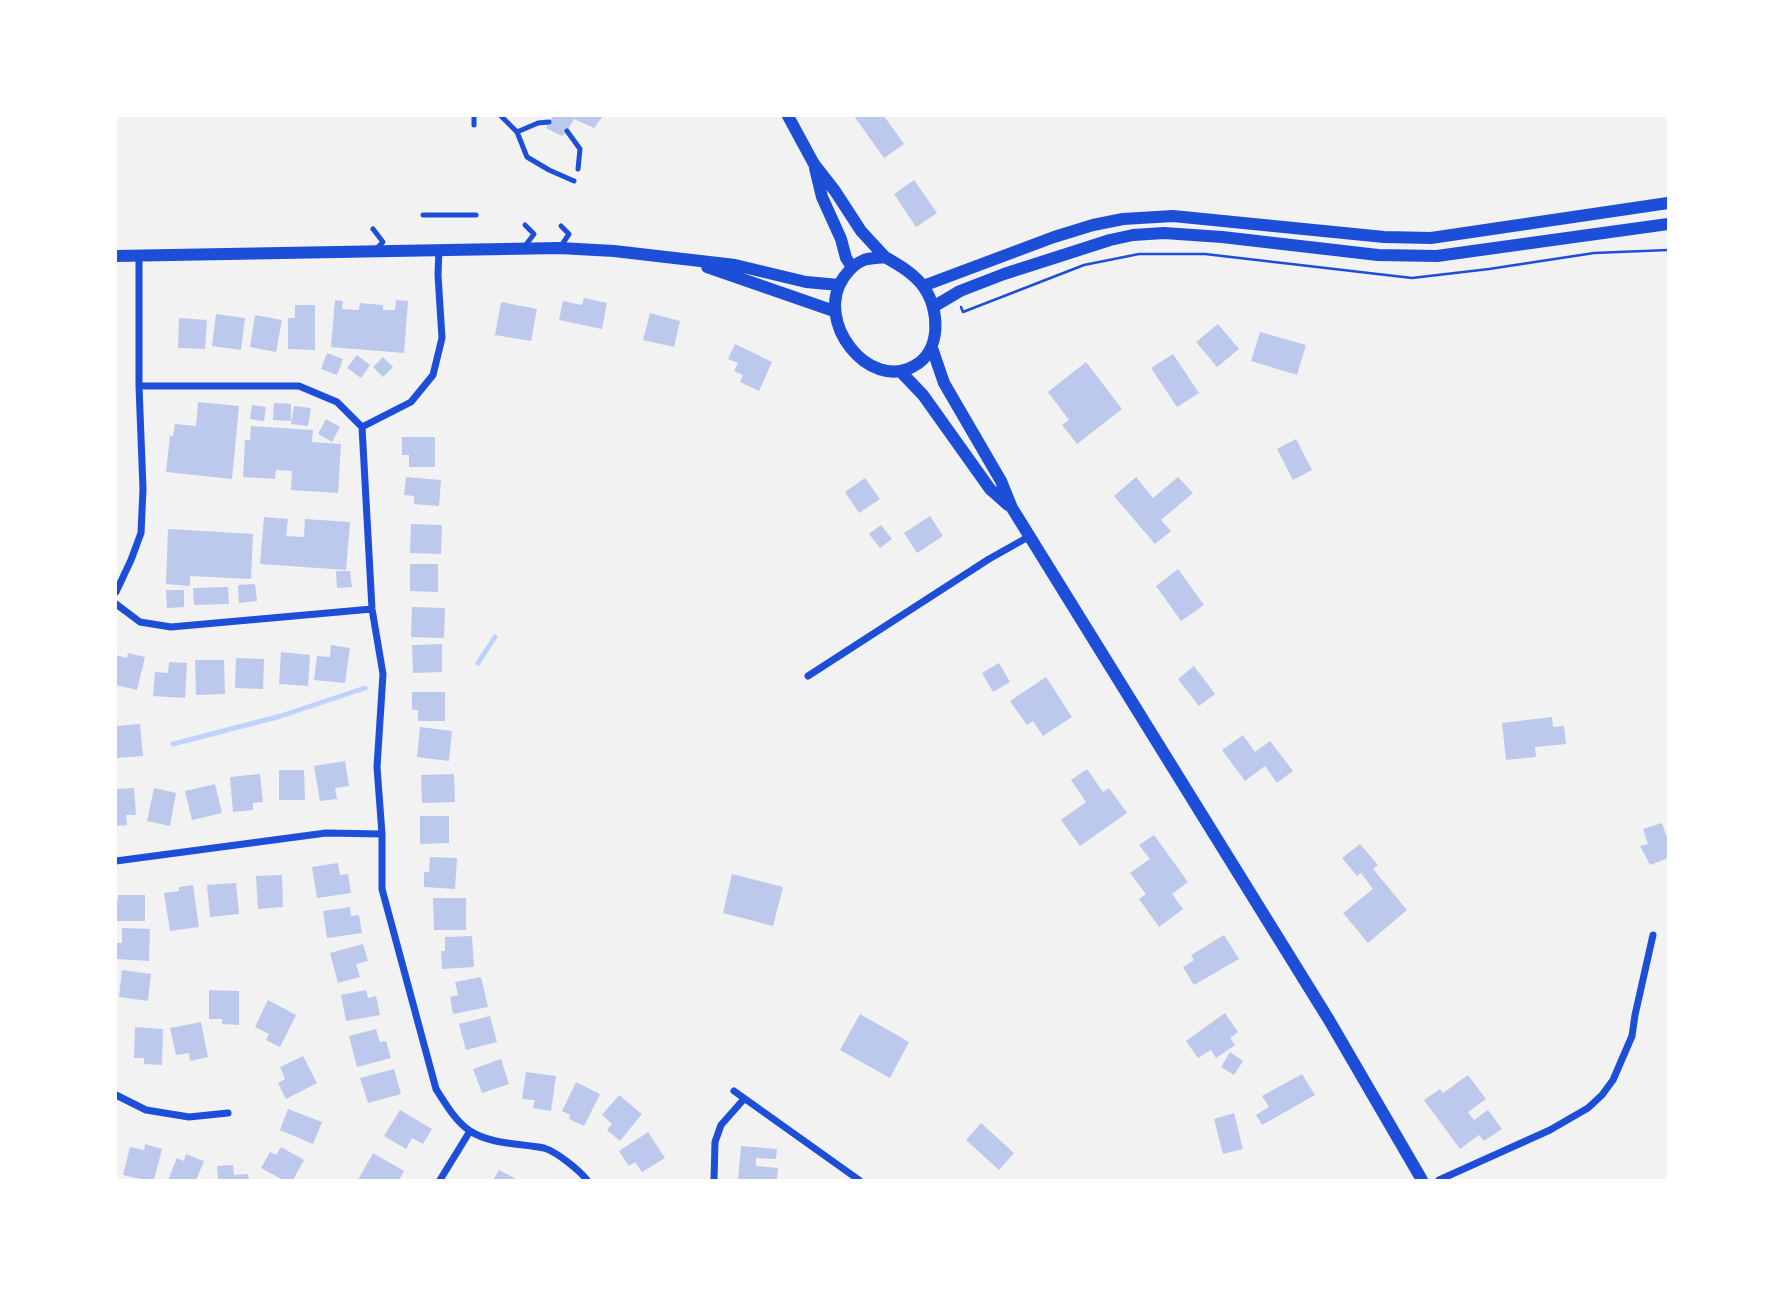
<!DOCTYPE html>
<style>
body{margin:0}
#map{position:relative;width:1784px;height:1296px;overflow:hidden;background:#f2f2f2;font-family:"Sofia Sans Condensed",sans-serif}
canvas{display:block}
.frame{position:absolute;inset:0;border:117px solid #fff;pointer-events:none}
</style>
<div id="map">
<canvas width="1784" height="1296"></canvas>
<div class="frame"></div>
</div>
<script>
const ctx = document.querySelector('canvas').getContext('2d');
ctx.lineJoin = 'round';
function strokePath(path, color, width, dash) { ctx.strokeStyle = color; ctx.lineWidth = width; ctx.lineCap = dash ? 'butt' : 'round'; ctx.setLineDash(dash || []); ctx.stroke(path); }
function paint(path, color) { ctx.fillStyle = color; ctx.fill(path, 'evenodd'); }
strokePath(new Path2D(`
 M478 663 495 637
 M173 744 281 716 365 688`), '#bfd3fe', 5);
paint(new Path2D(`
 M553 116H603L594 128 574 119 567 131 562 136 546 128Z
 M854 116H884L904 144 884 158Z
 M914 180 937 213 916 227 894 194Z
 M584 298 607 303 602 329 559 320 563 301 582 305Z
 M335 300 343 301 342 309 359 310 360 303 383 305V310H395L396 300 408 301 404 353 331 347Z
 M501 302 537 309 531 341 495 335Z
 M295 305H315V350L288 349V318H295Z
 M650 313 680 321 674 347 643 340Z
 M216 314 245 318 241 350 212 346Z
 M255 315 282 320 276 352 250 347Z
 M179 318 207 320 205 349 178 348Z
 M1218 324 1239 349 1217 367 1196 342Z
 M1260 332 1306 345 1297 375 1251 361Z
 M735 344 772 362 759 391 740 382 743 375 734 371 738 363 728 359Z
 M327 353 343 359 337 375 321 369Z
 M1173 354 1199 393 1177 407 1151 368Z
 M357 355 370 365 361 378 347 368Z
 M383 357 393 367 383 377 373 367Z
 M1086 362 1122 409 1077 444 1062 425 1069 420 1048 392Z
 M198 402 239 406 232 479 166 472 170 436H173L175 424 196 426Z
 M274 403 291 404V421L273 420Z
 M252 405 266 407 264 421 250 419Z
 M294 406 311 408 308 426 291 424Z
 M326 419 340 427 332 442 318 434Z
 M251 426 313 430 312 442 341 444 338 493 291 490 292 471 276 470 275 479 243 477 245 440H250Z
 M402 437H435V467H409V455H402Z
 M1296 439 1312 470 1293 480 1277 449Z
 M406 477 441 480 439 506 414 504V496L404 495Z
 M1136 477 1153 498 1178 477 1193 493 1161 520 1171 531 1155 544 1114 496Z
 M865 478 880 499 859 513 845 492Z
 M930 516 943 536 917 553 904 533Z
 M264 517 288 519 286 536 304 537 305 519 350 522 346 570 260 564Z
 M411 524 442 525 441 554 410 553Z
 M881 525 892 539 880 548 869 534Z
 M168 529 253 534 251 579 190 576V586L166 584Z
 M410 564H438V592L410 591Z
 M1178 569 1204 605 1181 621 1156 586Z
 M336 571H350L352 587 337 588Z
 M255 584 257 601 239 603 238 585Z
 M228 587 229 604 194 605 193 588Z
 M166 590H184V607L167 608Z
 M412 607 445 608 444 638 411 637Z
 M442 644V672L413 673 412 645Z
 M331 645 350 648 345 683 314 680 317 656 330 657Z
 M281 652 310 655 308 686 279 684Z
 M128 653 145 657 137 690 116 685V655L127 658Z
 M236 658 264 659 263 689 235 688Z
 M195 660H224L225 694 196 695Z
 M169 662 187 663 185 698 153 696 155 672 168 673Z
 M999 663 1010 682 993 692 982 673Z
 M1194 666 1215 694 1199 706 1178 679Z
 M1046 677 1072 717 1043 736 1033 721 1027 725 1010 701Z
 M412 692H445V721H418V710H412Z
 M1552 717 1553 727 1564 726 1566 744 1535 747 1536 757 1506 760 1502 723Z
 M140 724 143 756 116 758V726Z
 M420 727 452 731 449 761 417 757Z
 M1243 735 1255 752 1270 741 1293 771 1277 783 1265 766 1245 781 1222 750Z
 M345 761 349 786 335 788 337 799 320 801 314 766Z
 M1087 769 1103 792 1109 788 1127 813 1080 846 1061 820 1086 802 1071 780Z
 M279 770H304L305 800H279Z
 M260 774 263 802 253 803V810L233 812 230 777Z
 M454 774 455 802 422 803 421 775Z
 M215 784 222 813 192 820 185 791Z
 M134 788 136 815H126L127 825 116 826V789Z
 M154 788 176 793 170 826 147 821Z
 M420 816H449V843L420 844Z
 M1662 823 1667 838 1668 837V858L1650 865 1640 846 1648 844 1643 829Z
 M1154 835 1188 882 1172 894 1183 909 1159 927 1139 899 1146 894 1130 873 1150 859 1139 845Z
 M1360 844 1378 865 1373 869 1407 910 1368 943 1343 913 1373 889 1361 873 1357 876 1342 858Z
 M430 857 457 858 455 889 424 887V872H429Z
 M338 863 340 875 348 874 351 893 317 898 312 867Z
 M732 874 783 887 773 926 723 913Z
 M282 875 283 907 258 909 256 876Z
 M236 883 239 914 210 917 207 885Z
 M193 885 199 927 170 931 164 893 179 891V887Z
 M118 895H145V921H116V905H117Z
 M433 898H466V930H434Z
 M350 907 351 916 359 915 362 933 327 938 323 911Z
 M122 928 150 929 149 961 116 959V943H122Z
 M1224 935 1239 959 1194 985 1183 967 1194 960 1191 955Z
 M472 936 474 967 442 969 441 951H445V937Z
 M363 944 368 961 356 964 360 977 338 983 330 953Z
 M122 970 151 974 148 1001 119 997Z
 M481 977 488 1007 453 1014 450 997 458 995 455 982Z
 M209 990 239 991V1025L222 1024V1019H209Z
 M366 990 368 998 376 996 380 1015 346 1021 341 995Z
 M268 1000 296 1015 280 1047 266 1040 269 1034 255 1027Z
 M1225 1013 1238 1032 1230 1038 1235 1045 1216 1058 1211 1050 1198 1058 1186 1041Z
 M860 1014 909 1042 890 1078 840 1050Z
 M490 1016 497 1042 466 1050 459 1024Z
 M201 1022 208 1057 190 1061 189 1053 176 1055 170 1028Z
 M135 1027 163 1029 162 1065 144 1064V1058H134Z
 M376 1029 380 1042 386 1041 391 1058 357 1067 349 1036Z
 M1230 1052 1243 1061 1234 1075 1221 1067Z
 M303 1056 317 1083 286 1099 278 1083 285 1079 280 1067Z
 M501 1059 509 1084 482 1093 473 1069Z
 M394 1069 401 1094 368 1103 360 1078Z
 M526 1072 556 1076 551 1111 533 1108 535 1100 522 1099Z
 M1302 1074 1315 1095 1262 1125 1256 1115 1269 1107 1262 1096Z
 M1468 1075 1486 1099 1468 1112 1474 1120 1488 1110 1502 1129 1484 1141 1479 1135 1460 1149 1424 1100 1440 1089 1443 1093Z
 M576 1082 600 1094 584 1126 569 1119 570 1115 562 1111Z
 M619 1095 642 1114 620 1141 607 1130 612 1124 602 1115Z
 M288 1109 322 1122 313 1144 280 1130Z
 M400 1110 432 1129 423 1144 412 1138 406 1149 384 1136Z
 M1234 1113 1243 1149 1223 1154 1214 1119Z
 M981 1123 1014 1153 999 1170 966 1140Z
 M648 1132 665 1158 642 1172 635 1162 629 1166 619 1151Z
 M145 1144 162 1149 154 1180H146L123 1175 130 1147 144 1150Z
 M741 1146 777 1149 776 1159 756 1158V1166L778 1168 777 1180H738Z
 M281 1147 304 1160 293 1180H283L261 1168 270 1152 276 1155Z
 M373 1153 404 1171 399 1180H358Z
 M186 1154 204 1161 196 1180H168L177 1158 184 1161Z
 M233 1165 234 1175 248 1174 249 1180H218L217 1166Z
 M499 1170 518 1180H493Z`), '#bdc9ec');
strokePath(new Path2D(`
 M961 307 963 312 1084 265 1139 254H1205L1412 278 1489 269 1594 253 1668 250`), '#1d4ed8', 2.5);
strokePath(new Path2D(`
 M474 116V125
 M501 116 517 132 538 123 549 122
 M567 131 580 149 578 169
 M517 132 527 157 549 170 574 181
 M423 215H476
 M373 229 383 242 377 248
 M525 246 534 234 525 225
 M561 246 569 234 561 226`), '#1d4ed8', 5);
strokePath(new Path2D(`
 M139 386H299L337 402 362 427 372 609 383 674 377 767 382 834V889L436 1089C445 1103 455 1121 470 1131 492 1145 520 1143 544 1148 557 1152 579 1170 587 1180
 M362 427 411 402 433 375 442 338 438 275 439 249
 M116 592 131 560 141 533 143 489 139 386V255
 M116 604 140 622 171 627 372 609
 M808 676 989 559 1030 536
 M116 861 326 833 382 834
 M734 1091 859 1180
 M116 1095 146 1110 189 1117 228 1113
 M440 1180 470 1131
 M714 1180 715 1142 721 1125 744 1099
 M1439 1180 1550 1130 1588 1108 1602 1095 1613 1080 1632 1036 1635 1015 1653 935`), '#1d4ed8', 7);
strokePath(new Path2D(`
 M788 116 814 164 835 191 861 231 885 257
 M815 168 822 197 841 239 846 258 852 267
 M116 256 559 248 614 251 735 265 806 282 839 285
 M885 257C899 265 913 273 923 286 940 309 942 351 914 366 869 392 813 321 844 277 849 270 856 263 864 260 870 258 879 258 885 257Z
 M707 267 834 311
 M923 286 1054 237 1093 225 1123 219 1173 216 1384 237 1431 238 1668 203
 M933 307 960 291 1004 274 1110 240 1133 235 1164 233 1222 237 1378 255 1437 256 1668 224
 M932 348 944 383 1001 481 1012 508 1329 1020 1422 1180
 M901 372 923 395 990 489 1008 505`), '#1d4ed8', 12);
</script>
